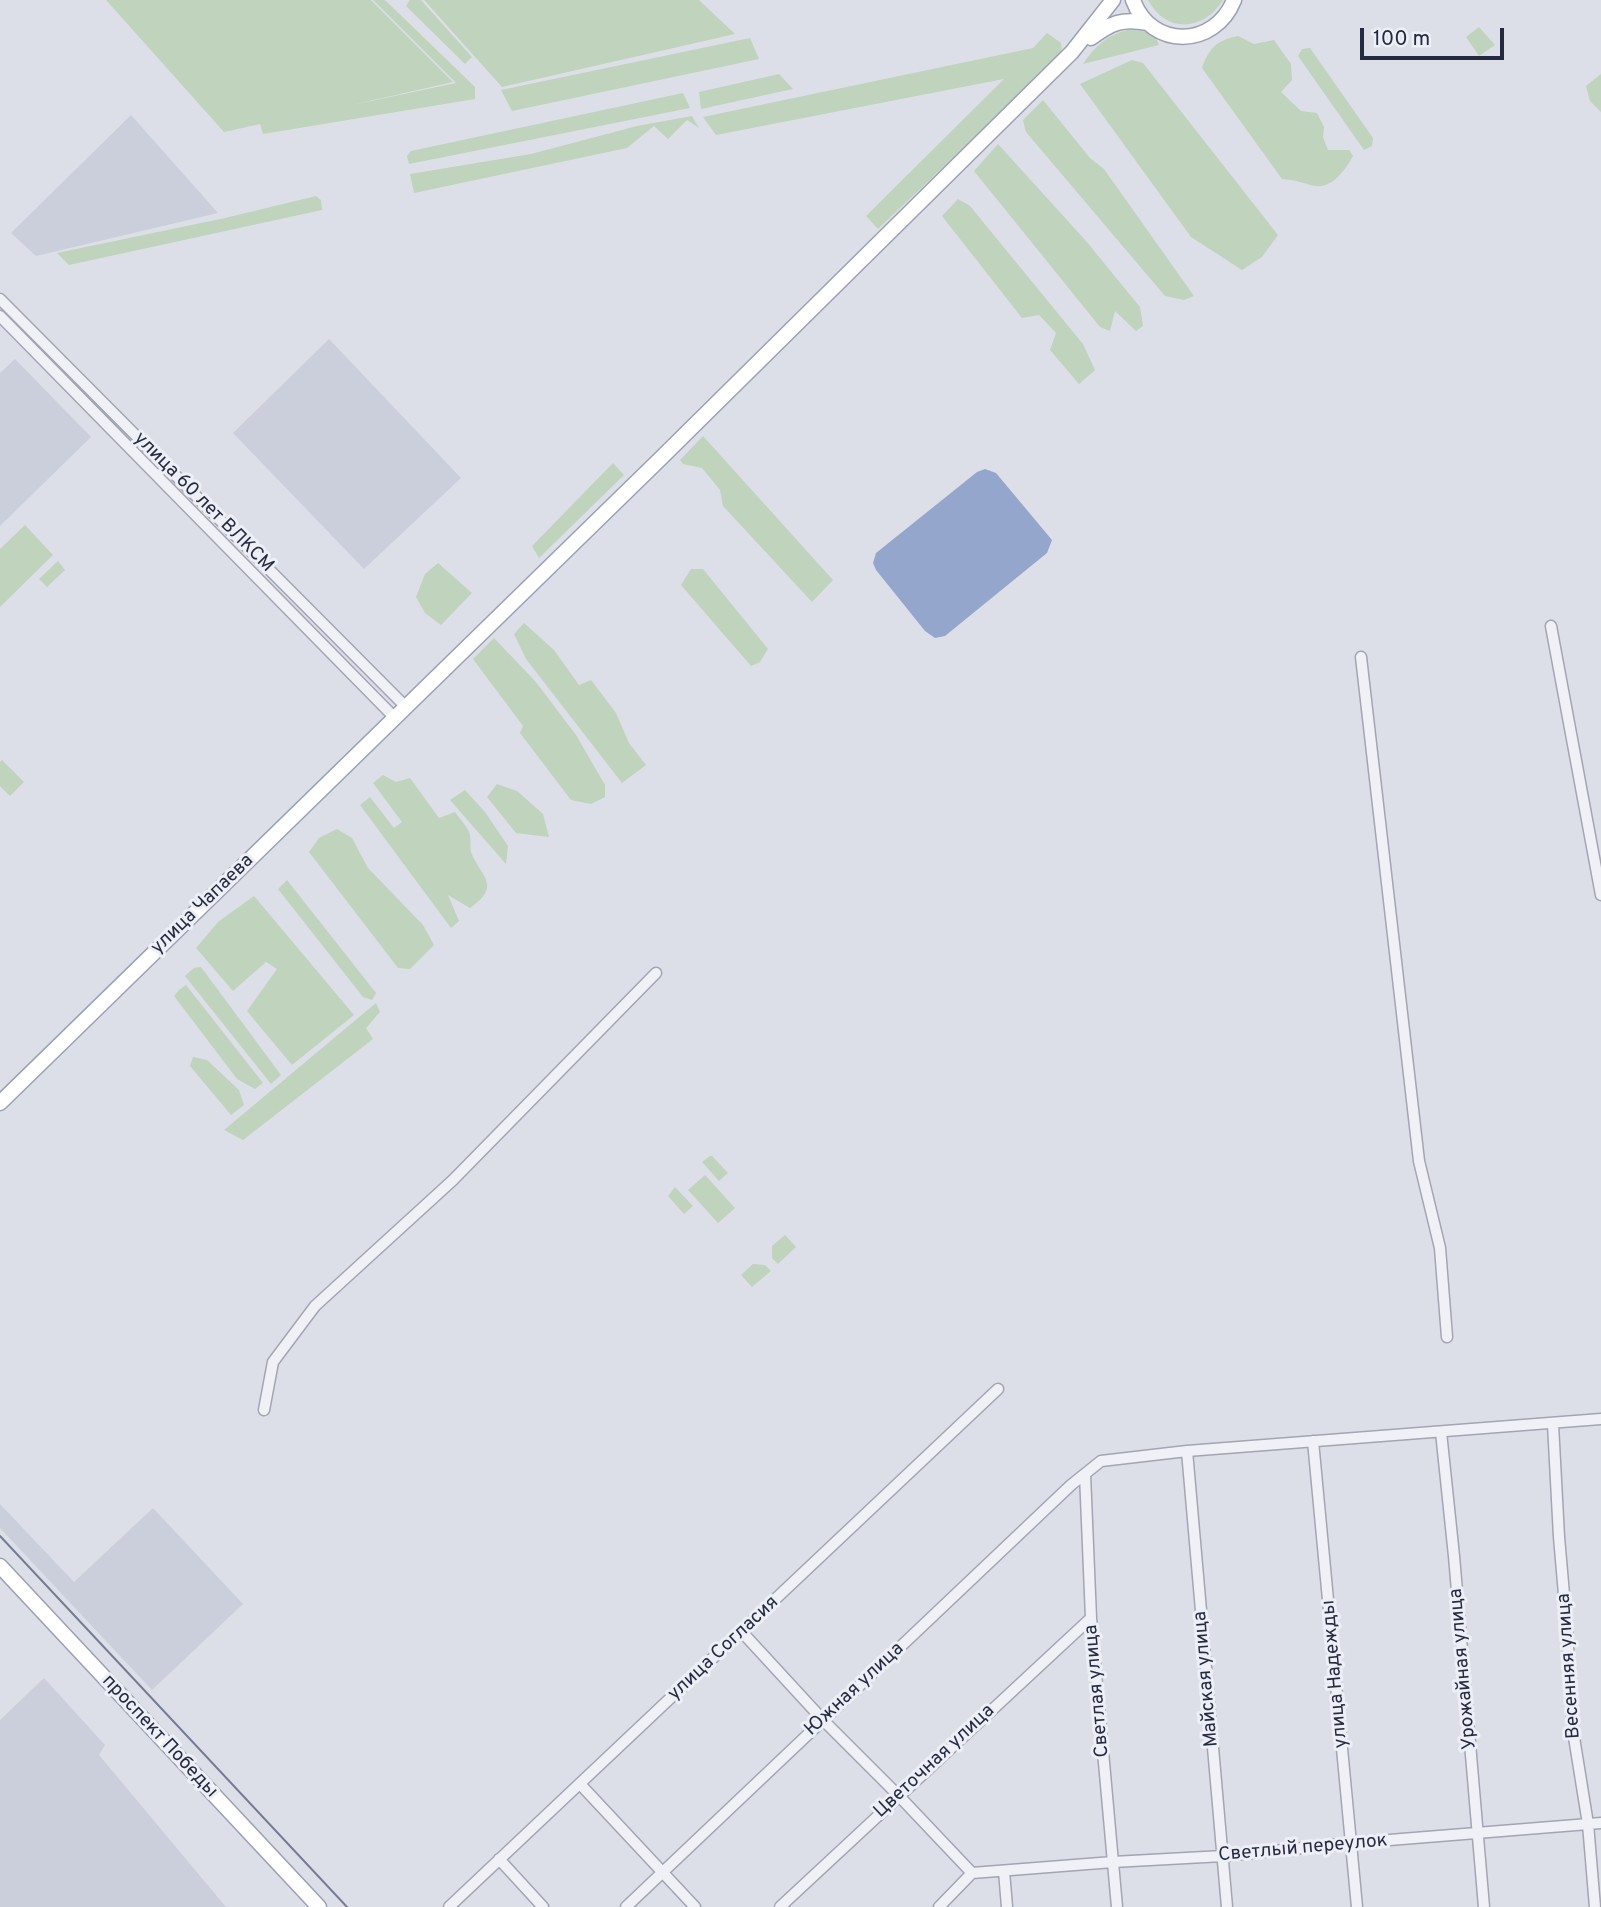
<!DOCTYPE html>
<meta charset="utf-8">
<style>
body{margin:0}
#map{position:relative;width:1601px;height:1907px;overflow:hidden;background:#dddfe8;font-family:Overpass,sans-serif}
canvas{display:block}
.scale{position:absolute;left:1360px;top:28px;width:144px;height:32px;box-sizing:border-box;border:4px solid #252a40;border-top:0;padding-left:9px;font-size:21px;line-height:24px;white-space:nowrap;color:#252a40;-webkit-text-stroke:5px #eceff6;paint-order:stroke}
</style>
<div id="map">
<canvas width="1601" height="1907"></canvas>
<div class="scale">100 m</div>
</div>
<script>
const ctx = document.querySelector('canvas').getContext('2d');
ctx.lineJoin = 'round';
function paint(path, color) { ctx.fillStyle = color; ctx.fill(path, 'evenodd'); }
function strokePath(path, color, width, dash) { ctx.strokeStyle = color; ctx.lineWidth = width; ctx.lineCap = dash ? 'butt' : 'round'; ctx.setLineDash(dash || []); ctx.stroke(path); }
function drawText(font, color, halo, rows, align = 'center') {
  ctx.font = font + ' Overpass,sans-serif'; ctx.lineWidth = 6; ctx.setLineDash([]); ctx.textBaseline = 'middle'; ctx.strokeStyle = halo; ctx.fillStyle = color; for (const [text, x, y, turn = 0] of rows) {
    ctx.save(); ctx.translate(x, y); ctx.rotate((+turn || 0) * Math.PI / 180); ctx.textAlign = isNaN(turn) ? turn : align; if (halo) ctx.strokeText(text, 0, 0); ctx.fillText(text, 0, 0); ctx.restore();
  }
}
paint(new Path2D(`
 M131 115 218 213 36 256 11 233Z
 M329 339 461 478 364 569 233 433Z
 M15 359 91 437 0 526V373Z
 M0 1504 74 1582 153 1508 243 1604 152 1690 0 1528Z
 M44 1678 105 1745 99 1755 226 1907H0V1720Z`), '#cbcedb');
paint(new Path2D(`
 M106 0H371L453 82 347 106 456 83 373 0H385L475 87V99L263 134 260 124 224 132Z
 M410 0H421L472 57 465 64 406 6Z
 M424 0H699L735 34 502 87Z
 M1148 0H1223C1204 31 1166 34 1148 0Z
 M1479 27 1495 45 1479 56 1466 37Z
 M1127 30C1140 30 1155 31 1159 45L1083 64C1095 46 1107 35 1127 30Z
 M1047 33 1061 43 1062 54 878 229 866 216 1004 79 716 135 703 117 1033 48Z
 M1238 36 1254 44 1274 40 1291 64 1292 80 1281 92 1301 111 1317 113 1324 127 1323 137 1328 150H1349L1353 156C1346 169 1332 189 1315 186 1302 183 1296 180 1282 179L1202 68C1209 48 1217 40 1238 36Z
 M750 38 759 59 512 111 501 90Z
 M1310 48 1373 138 1372 146 1364 150 1298 56 1302 49Z
 M1132 60 1143 63 1278 235 1262 257 1242 270 1191 237 1080 84Z
 M779 74 793 89 701 109 699 92Z
 M1601 74V112L1590 101 1586 86Z
 M683 93 690 108 409 164 407 156 411 151Z
 M1043 100 1090 158 1104 169 1194 296 1184 300 1165 296 1026 132 1023 120Z
 M692 116 699 128 687 120 668 139 654 126 627 148 414 193 410 174 531 154 637 126Z
 M998 144 1086 241 1140 307 1143 326 1136 331 1115 311 1110 331 1100 327 974 171Z
 M316 196 321 200 322 210 69 265 57 253 225 218Z
 M958 199 970 206 1083 344 1095 370 1079 384 1050 350 1056 333 1039 315 1022 318 942 216Z
 M703 436 833 580 812 602 723 506 720 490 702 468 683 464 680 460Z
 M613 463 624 475 539 558 532 546Z
 M25 525 53 555 0 607V549Z
 M58 561 65 570 47 587 39 579Z
 M438 563 472 593 441 625 425 613 416 597 425 574Z
 M691 569H703L768 649 760 662 751 666 681 585Z
 M524 623 554 650 579 685 591 680 616 713 629 743 646 765 622 783 526 659 514 634Z
 M494 638 535 681 576 735 605 785V797L591 804 571 800 520 733 523 726 473 659Z
 M2 760 24 782 10 796 0 786V762Z
 M383 775 396 782 410 778 439 818 455 812C460 819 468 827 470 835 471 841 470 847 471 852 480 876 503 885 470 908L448 895 459 921 451 928 360 805 370 797 394 828 402 822 373 783Z
 M497 784 517 791 543 814 549 837 516 833 487 797Z
 M465 790 485 812 508 846 506 864 450 800Z
 M337 829 352 838 368 868 423 925 434 945 410 969 398 968 309 852 319 838Z
 M287 880 376 993 372 1000 363 997 278 889Z
 M254 896 354 1015 292 1065 247 1011 277 969 266 962 233 991 196 948 218 922Z
 M201 967 281 1075 271 1084 185 976 194 968Z
 M186 985 263 1083 255 1089 237 1079 174 996 179 990Z
 M376 1003 380 1012 366 1028 373 1039 243 1140 224 1130Z
 M193 1057 207 1060 239 1090 244 1105 231 1115 190 1066Z
 M710 1156H712L728 1173 719 1181 702 1162Z
 M705 1175 735 1208 718 1223 688 1190Z
 M675 1187 693 1206 684 1214 668 1196Z
 M785 1235 796 1247 778 1264 772 1258V1246Z
 M753 1264 765 1265 771 1271 752 1287 741 1275Z`), '#bfd3bd');
paint(new Path2D(`
 M985 469 996 473 1052 540 1047 553 945 636 935 638 925 631 876 570 873 563 876 553 977 472Z`), '#94a6cc');
const minor = new Path2D(`
 M0 299 406 707
 M0 316 395 718
 M1551 626 1601 895
 M1361 657 1419 1161 1440 1248 1447 1337
 M264 1410 273 1362 315 1306 453 1180 656 973
 M1553 1424 1559 1537 1567 1629 1573 1731 1588 1824 1595 1907
 M1441 1432 1454 1556 1484 1907
 M1313 1441 1357 1907
 M1187 1451 1227 1907
 M1085 1474 1091 1618 1117 1907
 M742 1632 823 1720 899 1796 972 1873
 M580 1784 695 1907
 M499 1859 543 1907
 M1004 1871 1007 1907
 M449 1907 998 1389
 M626 1907 1071 1485 1101 1461 1187 1451 1601 1419
 M780 1907 1091 1618
 M939 1907 972 1873 1113 1862 1223 1856 1352 1843 1601 1823`);
const major = new Path2D(`
 M1133 0C1151 50 1215 48 1234 0
 M1091 38C1111 23 1122 18 1147 23
 M0 1103 658 461 1072 52 1113 0
 M0 1566 319 1907`);
strokePath(minor, '#a2a5b2', 13);
strokePath(major, '#9ba1b5', 17);
strokePath(minor, '#f0f1f6', 10);
strokePath(major, '#fff', 14);
strokePath(new Path2D(`
 M0 1536 347 1907`), '#757b93', 2);
drawText('19px', '#252a40', '#eceff6', [
 ["улица 60 лет ВЛКСМ",203,503,45],
 ["улица Чапаева",203,905,-44],
 ["улица Согласия",724,1649,-43],
 ["Весенняя улица",1570,1666,-94],
 ["Урожайная улица",1464,1669,-95],
 ["улица Надежды",1336,1674,-95],
 ["Майская улица",1207,1679,-95],
 ["Южная улица",855,1690,-43],
 ["Светлая улица",1098,1691,-95],
 ["проспект Победы",159,1737,47],
 ["Цветочная улица",935,1762,-43],
 ["Светлый переулок",1303,1849,-5]
]);
</script>
